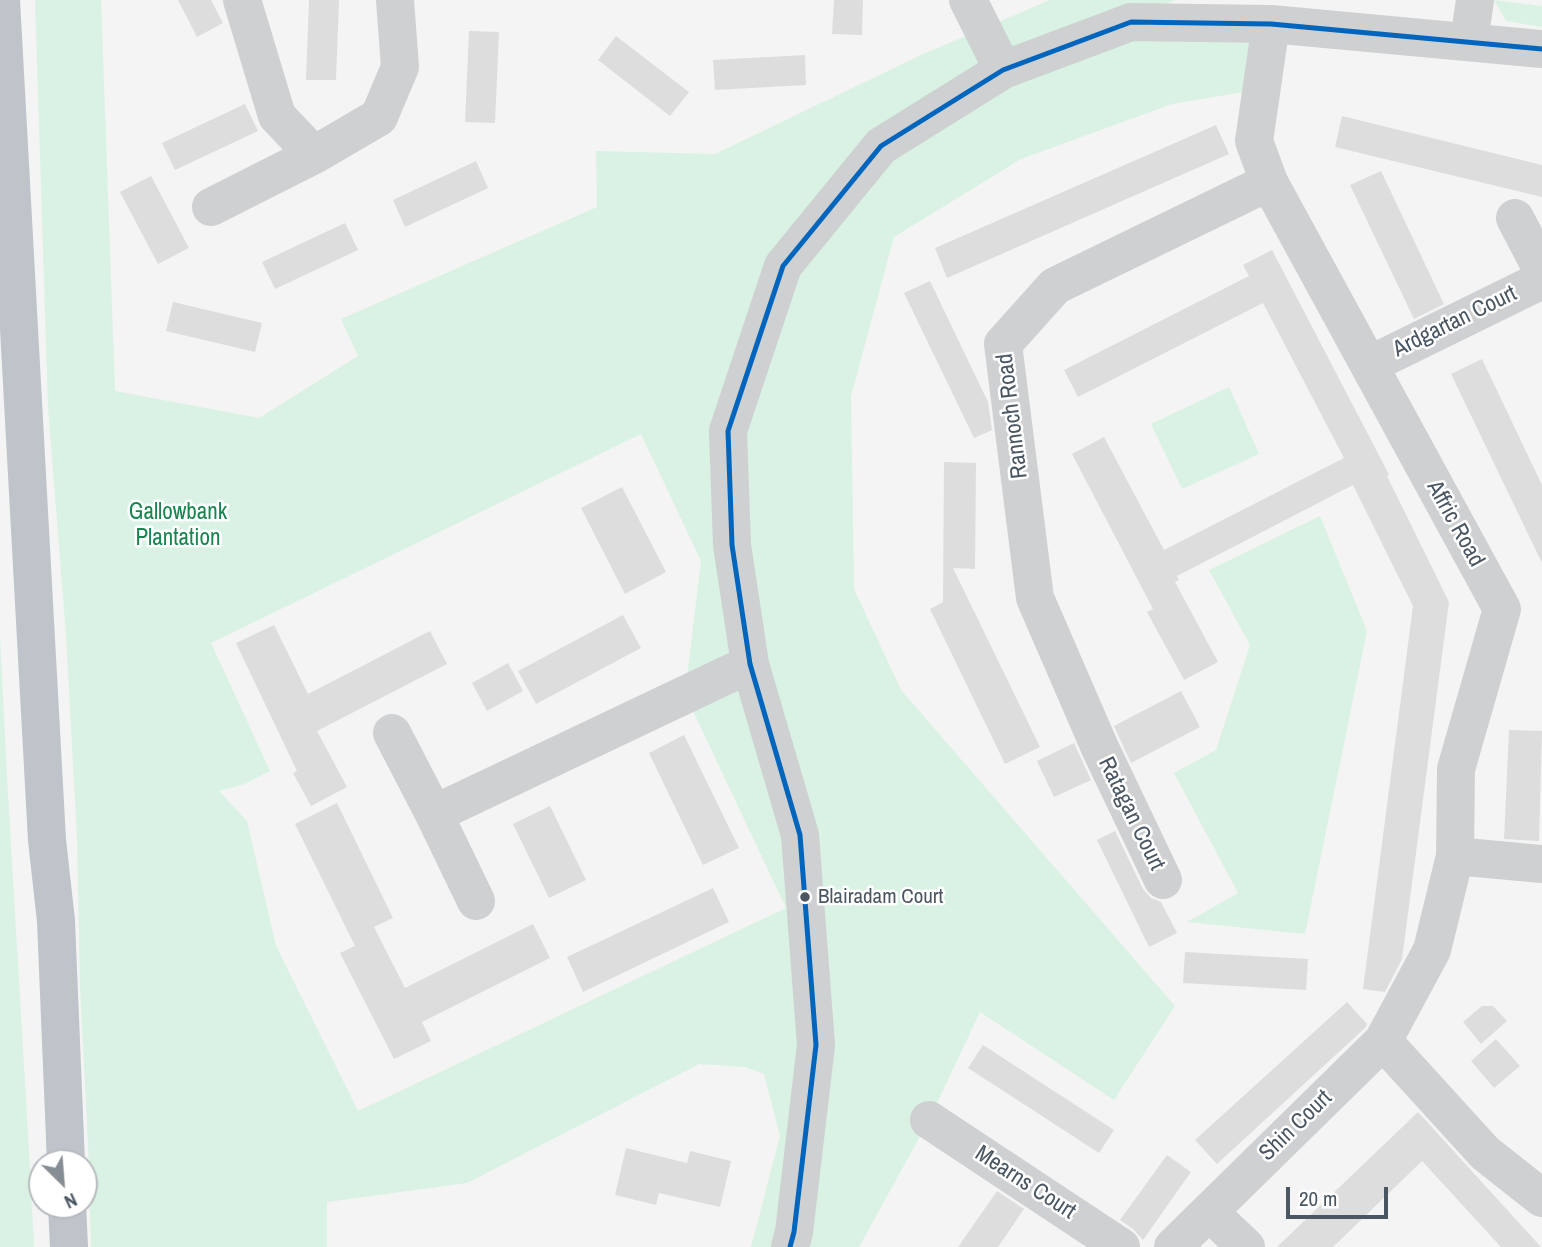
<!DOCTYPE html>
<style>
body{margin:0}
#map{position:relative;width:1542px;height:1247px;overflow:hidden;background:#f4f4f4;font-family:"Archivo Narrow",sans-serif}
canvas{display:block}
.north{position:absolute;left:28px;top:1149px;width:70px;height:70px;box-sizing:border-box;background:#fff;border:2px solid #b7bbc0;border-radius:50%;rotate:155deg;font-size:19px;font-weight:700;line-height:28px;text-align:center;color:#4a5661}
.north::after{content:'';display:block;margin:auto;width:24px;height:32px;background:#868d94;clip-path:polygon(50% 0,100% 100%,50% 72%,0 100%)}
.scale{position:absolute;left:1286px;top:1187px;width:102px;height:32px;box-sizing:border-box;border:4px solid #4a5661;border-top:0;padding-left:9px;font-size:21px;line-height:24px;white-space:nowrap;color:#4a5661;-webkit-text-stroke:5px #fff;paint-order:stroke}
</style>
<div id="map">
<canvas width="1542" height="1247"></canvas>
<div class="north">N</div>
<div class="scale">20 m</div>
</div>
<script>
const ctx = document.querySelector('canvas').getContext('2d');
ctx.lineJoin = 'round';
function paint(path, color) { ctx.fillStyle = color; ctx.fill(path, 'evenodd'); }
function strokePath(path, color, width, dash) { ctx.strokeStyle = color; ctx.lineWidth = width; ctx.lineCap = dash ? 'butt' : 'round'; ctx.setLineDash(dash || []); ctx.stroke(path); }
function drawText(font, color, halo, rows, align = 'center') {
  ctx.font = font + ' "Archivo Narrow",sans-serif'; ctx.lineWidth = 5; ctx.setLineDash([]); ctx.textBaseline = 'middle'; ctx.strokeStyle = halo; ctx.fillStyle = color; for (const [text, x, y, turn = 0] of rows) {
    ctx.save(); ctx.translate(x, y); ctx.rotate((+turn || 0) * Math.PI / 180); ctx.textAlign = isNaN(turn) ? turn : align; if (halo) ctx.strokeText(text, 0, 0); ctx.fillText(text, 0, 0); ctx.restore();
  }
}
paint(new Path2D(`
 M35 0H101L115 391 259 418 358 356 341 319 597 207 596 151 715 154 921 55 1050 0H1175L1133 21 1271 24 1261 89 1172 104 1021 159 894 237 851 396 854 589 901 690 1175 1006 1114 1100 980 1012 929 1120 859 1247H751L780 1136 764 1074 745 1067 699 1064 467 1183 327 1202V1247H91L88 1143 80 987 77 838 66 635 48 407ZM641 434 701 561 685 694 786 908 358 1111 276 946 247 821 219 791 245 784 270 771 211 643Z
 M1494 0 1542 6V27L1506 21Z
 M1229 387 1259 454 1182 489 1151 424Z
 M1320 516 1367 631 1305 934 1187 922 1238 893 1174 773 1216 750 1250 645 1209 570Z
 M0 635C9 839 24 1043 34 1247H0Z`), '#d9f2e3');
paint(new Path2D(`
 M178 0H211L223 23 197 37Z
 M309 0H339L336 80H306Z
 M834 0H863L862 35 832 34Z
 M469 31 499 32 495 123 465 122Z
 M616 36 689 92 670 116 598 60Z
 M805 55 806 85 715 90 713 60Z
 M245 104 258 131 175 170 162 143Z
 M1342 116 1542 165V197L1335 147Z
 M1216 125 1229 154 947 278 935 248Z
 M476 161 488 188 405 227 393 200Z
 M1381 171 1444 304 1414 319 1350 185Z
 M151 176 189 248 158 264 120 192Z
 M345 223 358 250 275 289 262 262Z
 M1272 250 1383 463 1389 475 1387 476 1449 602 1402 959 1385 992 1363 989 1413 606 1353 485 1177 576 1179 580 1175 582 1218 662 1184 680 1147 612 1153 609 1072 454 1104 437 1164 550 1344 458 1263 303 1078 397 1064 370 1249 276 1243 265Z
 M930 281 988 402 992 430 974 438 904 293Z
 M173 302 262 323 255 352 166 331Z
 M1482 359 1542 485V563L1451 374Z
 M944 462 976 463 975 569 953 568 1040 747 1005 764 930 609 943 602Z
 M622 487 666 572 625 594 581 508Z
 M623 615 641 648 536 704 518 671Z
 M274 625 308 694 430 631 447 664 317 731 347 787 311 806 293 773 297 771 236 643Z
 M508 663 523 691 487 711 472 683Z
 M1181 691 1200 727 1131 763 1114 726Z
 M1509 730 1542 731 1539 841 1504 839Z
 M684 735 739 848 703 865 649 753Z
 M1074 743 1091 780 1054 797 1037 761Z
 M337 803 393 918 374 927 405 988 533 924 550 958 422 1022 431 1041 394 1059 340 953 355 946 295 824Z
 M550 806 586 880 549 898 513 824Z
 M1115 831 1143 889 1151 898 1161 902 1177 933 1149 947 1097 840Z
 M713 888 729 922 583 992 567 957Z
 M1185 952 1308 959 1306 990 1183 983Z
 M1347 1002 1367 1024 1365 1028 1217 1164 1195 1140Z
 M1482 1006H1493L1507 1021 1481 1044 1463 1022Z
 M1496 1039 1520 1066 1494 1088 1471 1061Z
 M983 1045 1114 1130 1099 1153 968 1068Z
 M1418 1112 1541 1247H1501L1422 1161 1333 1247H1277Z
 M626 1148 687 1163 690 1151 731 1161 720 1207 659 1193 656 1205 615 1195Z
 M1167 1155 1191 1172 1143 1240 1133 1229 1120 1220Z
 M997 1191 1024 1209 998 1247H958Z`), '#ddddde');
strokePath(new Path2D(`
 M242 0 277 116 314 155
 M968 0 1003 70
 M1469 42 1475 0
 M211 207 314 155 379 117 400 67 395 0
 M1515 218 1542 270
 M1369 365 1542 280
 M392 733 434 814
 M1455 856 1542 864
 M1163 880 1100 748 1035 598 1003 344 1055 286 1269 182
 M476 901 434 814 750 664
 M1383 1041 1485 1153 1542 1198
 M929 1120 1121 1247
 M1209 1212 1246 1247
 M790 1247 794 1232 816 1045 800 835 750 664 732 545 728 431 783 266 881 146 1003 70 1131 22 1271 24 1542 49
 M1173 1247 1383 1041 1432 950 1455 856 1456 769 1502 609 1269 182 1254 141 1271 24`), '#ced0d2', 38);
strokePath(new Path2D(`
 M1 0 47 840 56 921 66 1163
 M67 1205 69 1247`), '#bec4c9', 38);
strokePath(new Path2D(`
 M790 1247 794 1232 816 1045 800 835 750 664 732 545 728 431 783 266 881 146 1003 70 1131 22 1271 24 1542 49`), '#0065bd', 5);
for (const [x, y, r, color] of [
 [805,897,6,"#4a5661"]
]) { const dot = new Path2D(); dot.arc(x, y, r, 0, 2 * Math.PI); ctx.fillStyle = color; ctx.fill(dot); strokePath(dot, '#fff', 2.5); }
drawText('21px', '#4a5661', '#fff', [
 ["Blairadam Court",818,897]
], 'left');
drawText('23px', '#4a5661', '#fff', [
 ["Ardgartan Court",1455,322,-26],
 ["Rannoch Road",1013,416,-97],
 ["Affric Road",1455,524,61],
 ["Ratagan Court",1131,814,64],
 ["Shin Court",1296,1126,-44],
 ["Mearns Court",1025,1183,33]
]);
drawText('23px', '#17864f', '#fff', [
 ["Gallowbank",178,513],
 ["Plantation",178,539]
]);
</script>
